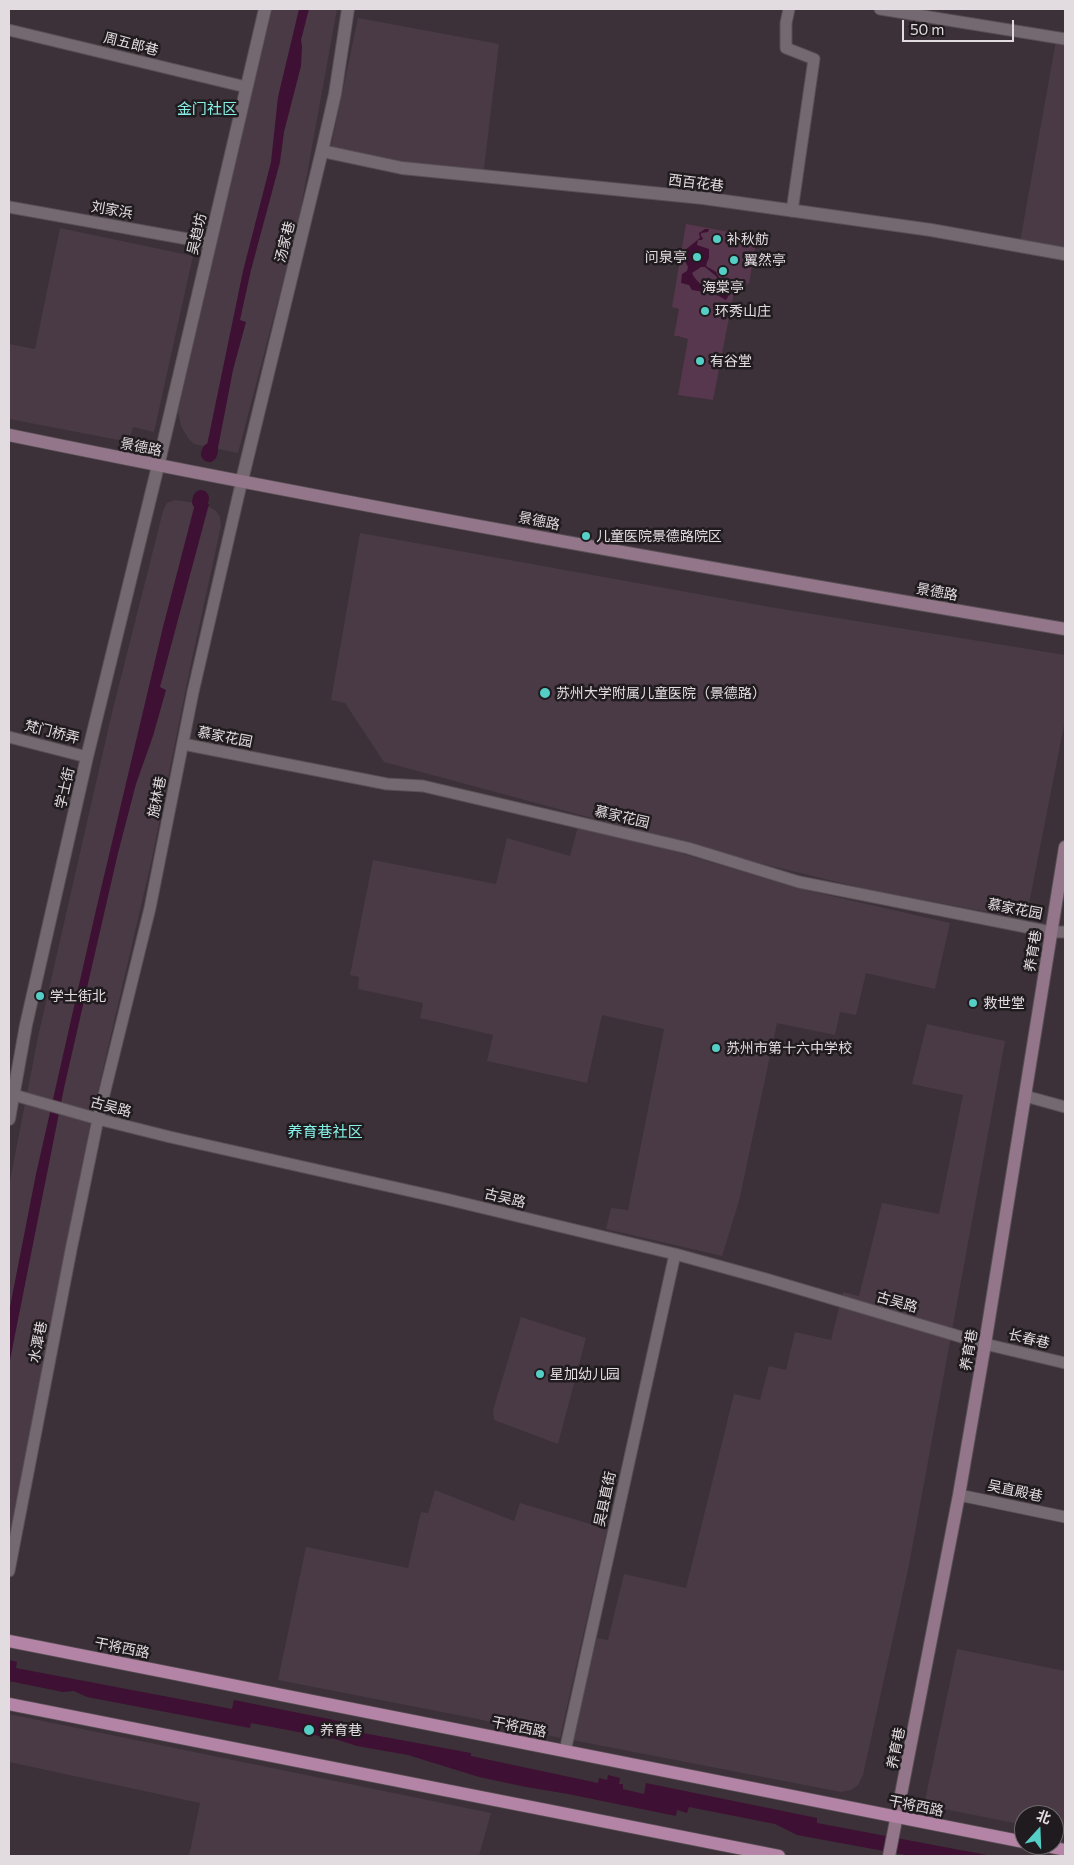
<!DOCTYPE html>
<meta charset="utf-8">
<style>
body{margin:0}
#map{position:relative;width:1074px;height:1865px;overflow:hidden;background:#3c3138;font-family:Commissioner,"Noto Sans SC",sans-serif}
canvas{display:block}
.frame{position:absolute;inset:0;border:10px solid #e2dbe0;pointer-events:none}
.north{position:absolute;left:1014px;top:1805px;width:50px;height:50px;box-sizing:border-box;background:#201b1e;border:1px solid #6e686c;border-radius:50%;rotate:20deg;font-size:14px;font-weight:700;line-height:20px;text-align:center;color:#e2dbe0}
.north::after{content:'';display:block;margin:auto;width:18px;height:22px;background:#55cec5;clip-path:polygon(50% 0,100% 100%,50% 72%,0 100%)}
.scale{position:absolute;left:902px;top:20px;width:112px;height:22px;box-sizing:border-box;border:2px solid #e2dbe0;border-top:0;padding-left:6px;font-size:15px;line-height:18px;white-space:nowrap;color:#e2dbe0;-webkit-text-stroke:4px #201b1e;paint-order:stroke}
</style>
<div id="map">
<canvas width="1074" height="1865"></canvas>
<div class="frame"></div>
<div class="north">北</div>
<div class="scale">50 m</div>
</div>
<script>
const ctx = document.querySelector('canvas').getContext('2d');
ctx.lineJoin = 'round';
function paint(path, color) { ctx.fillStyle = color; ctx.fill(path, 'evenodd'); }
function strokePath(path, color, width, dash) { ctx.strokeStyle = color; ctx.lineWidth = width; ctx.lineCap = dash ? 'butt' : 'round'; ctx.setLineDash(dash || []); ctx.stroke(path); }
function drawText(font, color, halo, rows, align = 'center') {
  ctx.font = font + ' Commissioner,"Noto Sans SC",sans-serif'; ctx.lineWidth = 5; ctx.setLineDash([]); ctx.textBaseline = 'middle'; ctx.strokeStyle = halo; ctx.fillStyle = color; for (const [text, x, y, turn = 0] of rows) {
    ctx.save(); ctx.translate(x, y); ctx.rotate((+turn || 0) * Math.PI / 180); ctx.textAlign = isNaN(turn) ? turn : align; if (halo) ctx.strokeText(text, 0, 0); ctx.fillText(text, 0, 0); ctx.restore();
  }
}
paint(new Path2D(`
 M272 9H337L298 224 238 453 194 444 188 438 181 426 178 411Z
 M358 18 499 44 483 177 330 151Z
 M1056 41 1065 43V261L1018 253Z
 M60 228 193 256 154 432 133 427 129 442 9 419V344L35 349Z
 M175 500 195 503 211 508 216 511 220 517 221 526 190 668 151 863 90 1125 9 1542V1186L38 1037 111 717 163 511 167 503Z
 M360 533 770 607 1065 655V720L1026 919 870 890 755 862 384 762 345 703 331 700Z
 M579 823 801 889 950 923 935 989 866 973 856 1015 840 1012 835 1035 777 1023 739 1201 722 1256 606 1229 611 1208 628 1210 664 1029 602 1015 587 1083 487 1061 493 1035 420 1018 423 1003 358 989 359 977 350 975 373 860 496 884 507 838 570 856Z
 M927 1024 1005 1041 909 1565 863 1775 858 1785 851 1790 841 1792 572 1740 597 1638 608 1640 624 1574 686 1588 734 1394 760 1400 769 1366 786 1370 795 1332 831 1340 843 1292 859 1296 882 1203 939 1214 963 1095 912 1084Z
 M521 1317 586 1338 558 1444 494 1420 493 1410Z
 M435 1490 514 1521 520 1503 607 1529 560 1738 478 1719 278 1680 306 1547 408 1568 421 1512 428 1513Z
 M957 1649 1065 1671V1833L1054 1831V1815H1024V1825L924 1805Z
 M9 1714 491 1813 479 1856H189L200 1803 9 1762Z`), '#4a3a45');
paint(new Path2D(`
 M686 224 757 237 749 284 736 282 713 400 678 395 688 339 678 336H674L679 309 672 307Z`), '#57374d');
paint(new Path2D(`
 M299 9H309L301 40 302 46 301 66 284 132 280 162 251 270 240 320 246 322 233 370 217 453 206 450 243 271 271 162 278 97Z
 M705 229H709L708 232 701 233V236L703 238 702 240H698L697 245 709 249V258L707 262 706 266 716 272 723 285 726 286 723 293 729 295 726 300 715 294 692 290 689 285 681 283 682 274 687 271 688 267 684 259 685 250 700 238 699 233ZM701 267H705L716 276 723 287 720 295C709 291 697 284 692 273Z
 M196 500 209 504 160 687 166 690 153 736 136 784 118 853 64 1088 9 1365V1312L36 1174 96 910 163 627Z
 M9 1660 17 1662 16 1668 232 1709 234 1700 364 1726 363 1733 471 1753V1756L598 1783 599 1778 607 1780 608 1775 620 1778 619 1784H623V1789L644 1794 646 1783 817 1818V1823L992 1856H911L797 1835 775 1824 689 1807 687 1813 677 1810 676 1816 568 1794 526 1787 479 1777 408 1755 357 1746 335 1739 251 1723 250 1728 87 1697 74 1691 63 1692 9 1681Z`), '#3e1033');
strokePath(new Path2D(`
 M209 454 210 451
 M200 502 201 498`), '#3e1033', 16);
const minor = new Path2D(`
 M789 9 786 23V48L814 59 792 211
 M880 9 1065 39
 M9 30 246 87
 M9 207 210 243
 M9 737 87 757
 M183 744 387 784 423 786 688 848 799 882 1051 932H1065
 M14 1095 98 1119 170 1137 446 1199 675 1254 766 1279 985 1344 1065 1363
 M1025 1096 1065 1107
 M959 1495 1065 1517
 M9 1571 71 1250 98 1119 150 908 193 692 242 480
 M565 1751 675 1254`);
const tertiary = new Path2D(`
 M322 151 402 168 703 198 931 230 1065 254
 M242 480 322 151 335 94 348 9
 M9 1119 26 1025 87 757 158 466 265 9`);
const secondary = new Path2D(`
 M9 435C359 507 712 569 1065 629
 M889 1856 959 1495 985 1344 1065 847`);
const primary = new Path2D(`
 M9 1641 1024 1842
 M9 1704 779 1856
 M1041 1845 1065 1850`);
strokePath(minor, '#584f55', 13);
strokePath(tertiary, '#584f55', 14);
strokePath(secondary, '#584f55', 14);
strokePath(primary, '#584f55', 14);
strokePath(minor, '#756971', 11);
strokePath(tertiary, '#756971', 12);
strokePath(secondary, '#94768b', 12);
strokePath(primary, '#b384a5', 12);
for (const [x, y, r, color] of [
 [717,239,5,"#55cec5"],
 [697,257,5,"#55cec5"],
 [734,260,5,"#55cec5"],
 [723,271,5,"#55cec5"],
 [705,311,5,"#55cec5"],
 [700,361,5,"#55cec5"],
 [586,536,5,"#55cec5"],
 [545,693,6,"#55cec5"],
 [40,996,5,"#55cec5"],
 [973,1003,5,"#55cec5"],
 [716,1048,5,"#55cec5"],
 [540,1374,5,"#55cec5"],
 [309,1730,6,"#55cec5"]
]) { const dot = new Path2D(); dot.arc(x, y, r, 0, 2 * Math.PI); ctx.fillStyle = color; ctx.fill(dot); strokePath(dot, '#201b1e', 2); }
drawText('14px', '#e2dbe0', '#201b1e', [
 ["周五郎巷",131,44,14],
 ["西百花巷",696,183,7],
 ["刘家浜",112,210,10],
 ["吴趋坊",197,234,-77],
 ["汤家巷",285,242,-76],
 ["景德路",141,447,11],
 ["景德路",539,521,11],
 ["景德路",937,592,10],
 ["梵门桥弄",52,732,14],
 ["慕家花园",225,737,11],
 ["学士街",65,788,-77],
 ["施林巷",157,797,-79],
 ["慕家花园",622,817,13],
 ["慕家花园",1015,909,11],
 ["养育巷",1033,951,-81],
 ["古吴路",111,1107,15],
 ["古吴路",505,1198,14],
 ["古吴路",897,1302,16],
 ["长春巷",1029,1339,13],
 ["水潭巷",38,1342,-79],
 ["养育巷",969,1350,-80],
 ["吴直殿巷",1015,1491,12],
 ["吴县直街",605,1499,-78],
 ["干将西路",122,1648,11],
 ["干将西路",519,1727,11],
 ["养育巷",896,1748,-79],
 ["干将西路",916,1806,11]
]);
drawText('14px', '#e2dbe0', '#201b1e', [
 ["补秋舫",727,239],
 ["问泉亭",687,257,"right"],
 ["翼然亭",744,260],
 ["海棠亭",723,287,"center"],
 ["环秀山庄",715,311],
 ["有谷堂",710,361],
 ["儿童医院景德路院区",596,536],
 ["苏州大学附属儿童医院（景德路）",556,693],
 ["学士街北",50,996],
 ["救世堂",983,1003],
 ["苏州市第十六中学校",726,1048],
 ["星加幼儿园",550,1374],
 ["养育巷",320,1730]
], 'left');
drawText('15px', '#87f1e8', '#201b1e', [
 ["金门社区",207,109],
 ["养育巷社区",325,1132]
]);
</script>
